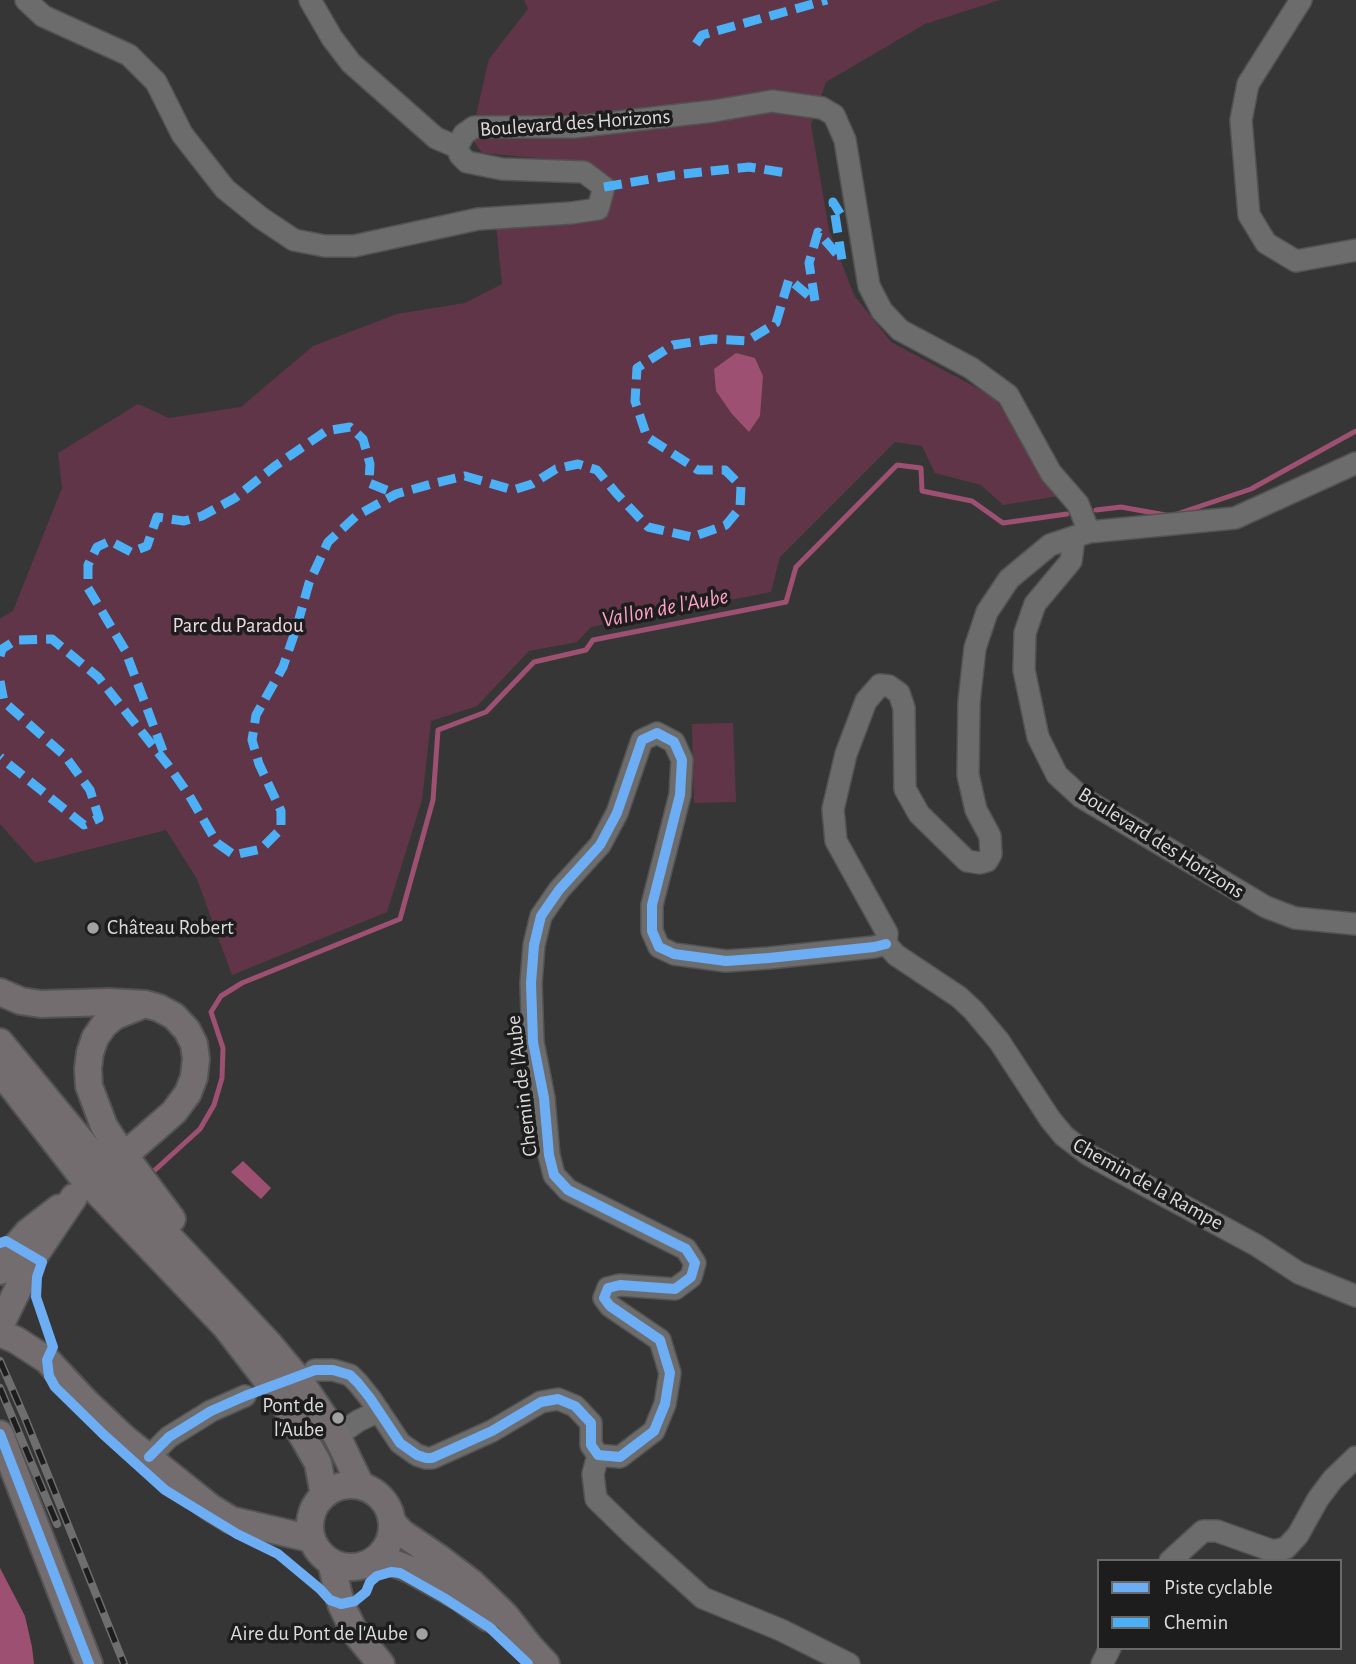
<!DOCTYPE html>
<html>
<head>
<meta charset="utf-8">
<style>
  body { margin:0 }
  #map { position:relative; width:1356px; height:1664px; overflow:hidden; background:#373636; font-family:"Alegreya Sans",sans-serif }
  canvas { display:block }
  .legend { position:absolute; left:1097px; top:1559px; width:245px; height:91px; box-sizing:border-box; background:#1e1d1e; border:2px solid #6a696a; margin:0; padding:9px 12px; list-style:none; font-size:21px; color:#dcdadb }
  .legend li { display:flex; align-items:center; gap:14px; height:35px }
  .legend b { width:35px; border:2px solid #6a696a }
</style>
</head>
<body>
<div id="map">
<canvas width="1356" height="1664"></canvas>
<ul class="legend">
<li><b style="height:9px;background:#6dadf4"></b>Piste cyclable</li>
<li><b style="height:9px;background:#4cb0f7"></b>Chemin</li>
</ul>
</div>
<script>
const context = document.querySelector('canvas').getContext('2d');
context.lineJoin = 'round';
function fillPath(path, color) { context.fillStyle = color; context.fill(path, 'evenodd'); }
const poly = rows => new Path2D(rows.map(r => 'M' + r).join(''));
function strokePath(path, color, width, dash) { context.strokeStyle = color; context.lineWidth = width; context.lineCap = dash ? 'butt' : 'round'; context.setLineDash(dash || []); context.stroke(path); }
function write(font, color, halo, rows, align = 'center') {
  context.font = font + ' "Alegreya Sans",sans-serif'; context.lineWidth = 7; context.setLineDash([]); context.textBaseline = 'middle'; context.strokeStyle = halo; context.fillStyle = color; for (const [text, x, y, turn = 0] of rows) {
    context.save(); context.translate(x, y); context.rotate((+turn || 0) * Math.PI / 180); context.textAlign = isNaN(turn) ? turn : align; if (halo) context.strokeText(text, 0, 0); context.fillText(text, 0, 0); context.restore();
  }
}
fillPath(poly([
  [524,0,1000,0,925,24,826,82,811,125,829,230,854,295,891,342,994,397,1059,496,1003,505,981,485,935,473,922,446,895,442,780,557,771,592,591,627,577,642,529,651,477,706,431,721,422,800,387,912,232,975,197,879,166,830,35,863,0,824,0,619,13,611,62,488,58,453,138,404,169,418,241,407,313,346,397,314,465,303,502,284,496,225,562,221,608,215,617,183,590,163,482,153,471,137,489,59,528,9],
  [733,723,736,802,694,803,692,724]
]), '#613548');
fillPath(poly([
  [736,353,755,358,763,376,760,416,749,432,732,414,716,391,714,369],
  [243,1161,271,1188,261,1199,231,1172],
  [0,1568,25,1616,32,1647,34,1664,0,1664]
]), '#9e5072');
strokePath(poly([
  [1096,510,1121,507,1171,516,1251,489,1356,431],
  [155,1170,200,1129,214,1105,222,1078,223,1048,211,1012,221,996,242,983,400,919,433,800,438,730,486,712,534,662,586,650,593,640,786,602,796,567,897,465,921,468,922,491,972,501,1003,523,1067,514]
]), '#9e5072', 5);
const minor = poly([
  [26,0,43,16,129,55,156,82,182,134,225,189,261,218,294,240,325,246,354,246,478,219,571,213,598,209,604,187,584,172,502,169,467,162,460,155,457,147,464,134,474,127,574,127,714,111,772,101,822,108,834,115,845,140,869,286,882,311,900,330,971,368,1008,395,1051,473,1078,504,1089,532],
  [310,0,332,38,351,63,436,138,457,147],
  [1301,0,1248,84,1241,120,1249,215,1266,243,1296,261,1356,250],
  [1074,538,1071,561,1035,604,1025,633,1024,670,1038,737,1057,775,1081,797,1266,907,1295,918,1356,924],
  [886,944,887,933,836,841,833,809,846,754,866,701,880,685,889,686,899,693,904,708,905,789,919,814,967,861,980,863,987,861,991,854,990,836,976,810,968,775,969,702,975,648,987,612,1009,579,1050,545,1089,532,1235,518,1356,463],
  [886,944,896,955,959,997,973,1010,999,1041,1050,1119,1064,1136,1089,1155,1256,1245,1299,1273,1356,1296],
  [315,1370,333,1370,350,1375,358,1383,370,1398,400,1443,417,1455,426,1458,432,1458,492,1431,541,1402,558,1399,575,1406,591,1423,591,1445,598,1455,620,1457,654,1431,665,1404,670,1373,660,1340,610,1306,604,1298,608,1288,620,1285,675,1289,691,1277,695,1263,686,1249,568,1190,554,1175,549,1155,544,1098,533,1042,531,983,534,945,541,916,559,890,600,845,617,813,642,740,657,733,674,742,682,760,680,795,652,905,652,931,659,947,674,954,726,961,769,958,874,947,886,944],
  [337,1436,358,1421,379,1411],
  [598,1455,593,1474,596,1499,632,1534,703,1598,781,1630,849,1664],
  [149,1457,169,1437,211,1411,245,1396],
  [1170,1561,1203,1531,1217,1531,1273,1551,1286,1548,1298,1535,1318,1499,1333,1479,1356,1457],
  [1102,1664,1110,1648]
]);
const major = poly([
  [0,992,21,1001,41,1004,109,1002,145,1004,159,1008,174,1016,187,1030,194,1044,196,1059,194,1077,188,1093,174,1112,134,1147],
  [145,1004,115,1016,104,1025,95,1038,90,1053,88,1069,89,1086,104,1126,113,1140,172,1219],
  [0,1042,97,1160,270,1345,300,1381,337,1436,361,1486],
  [0,1071,81,1175,226,1327,260,1371,283,1402,318,1463,324,1495],
  [0,1271,16,1246,28,1232,59,1208],
  [0,1326,33,1258,74,1197],
  [0,1333,16,1340,47,1360,87,1403,124,1438,210,1507,231,1520,312,1539],
  [0,1434,89,1664],
  '310 1526a41 41 0 1 1 82 0a41 41 0 1 1-82 0Z',
  [392,1522,402,1533,439,1558,472,1583,505,1615,530,1647,546,1664],
  [378,1557,409,1569,461,1598,488,1618],
  [331,1562,341,1604,354,1631,381,1664]
]);
strokePath(minor, '#545354', 24);
strokePath(major, '#545354', 30);
strokePath(minor, '#6d6c6c', 21);
strokePath(major, '#736d70', 26);
const rail = poly([
  [0,1361,25,1418,124,1664],
  [0,1388,57,1524]
]);
strokePath(rail, '#6e6e6e', 8);
strokePath(rail, '#1e1d1e', 5, [16]);
strokePath(poly([
  [696,44,702,35,827,0],
  [604,187,674,175,749,167,787,173],
  [0,656,2,649,16,640,52,639,98,677,168,765,189,795,217,843,234,855,261,849,281,829,281,811,259,764,252,740,256,715,283,667,297,626,309,583,328,542,356,516,396,494,435,483,465,476,513,490,532,484,556,469,578,464,597,470,616,493,648,527,692,537,726,525,740,508,741,486,725,470,698,470,647,437,635,401,637,368,673,345,713,339,747,341,776,323,789,279,815,301,809,263,818,232,842,260,833,202,844,220],
  [0,681,4,702,65,756,90,790,99,818,84,825,0,757],
  [163,751,125,650,88,588,88,565,97,547,110,541,131,552,147,546,157,517,184,521,202,516,235,498,275,466,326,431,350,427,363,439,370,464,369,483,396,494]
]), '#4cb0f7', 9, [18, 9]);
strokePath(poly([
  [0,1243,6,1241,42,1262,37,1277,36,1297,53,1347,47,1360,49,1376,55,1387,104,1435,165,1490,237,1534,278,1554,320,1589,330,1600,341,1604,355,1601,366,1592,370,1582,377,1576,391,1572,400,1573,444,1598,489,1627,528,1664],
  [0,1434,89,1664],
  [149,1457,169,1437,211,1411,245,1396,315,1370,333,1370,350,1375,358,1383,370,1398,400,1443,417,1455,426,1458,432,1458,492,1431,541,1402,558,1399,575,1406,591,1423,591,1445,598,1455,620,1457,654,1431,665,1404,670,1373,660,1340,610,1306,604,1298,608,1288,620,1285,675,1289,691,1277,695,1263,686,1249,568,1190,554,1175,549,1155,544,1098,533,1042,531,983,534,945,541,916,559,890,600,845,617,813,642,740,657,733,674,742,682,760,680,795,652,905,652,931,659,947,674,954,726,961,769,958,874,947,886,944]
]), '#6dadf4', 10);
for (const [x, y, r, color] of [
  [93,928,7,"#a2a1a1"],
  [338,1418,7,"#a2a1a1"],
  [422,1634,7,"#a2a1a1"]
]) { const dot = new Path2D(); dot.arc(x, y, r, 0, 2 * Math.PI); context.fillStyle = color; context.fill(dot); strokePath(dot, '#1e1d1e', 2.5); }
write('21px', '#dcdadb', '#1e1d1e', [
  ["Boulevard des Horizons",575,123,-4],
  ["Boulevard des Horizons",1161,843,32],
  ["Chemin de l'Aube",522,1086,-97],
  ["Chemin de la Rampe",1148,1184,29]
]);
write('21px', '#f0d7e0', '#1e1d1e', [
  ["Parc du Paradou",238,626]
]);
write('21px', '#dcdadb', '#1e1d1e', [
  ["Château Robert",107,928,"left"],
  ["Pont de",324,1406],
  ["l'Aube",324,1430],
  ["Aire du Pont de l'Aube",408,1634]
], 'right');
write('italic 23px', '#fea1c6', '#1e1d1e', [
  ["Vallon de l'Aube",665,608,-11]
]);
</script>
</body>
</html>
